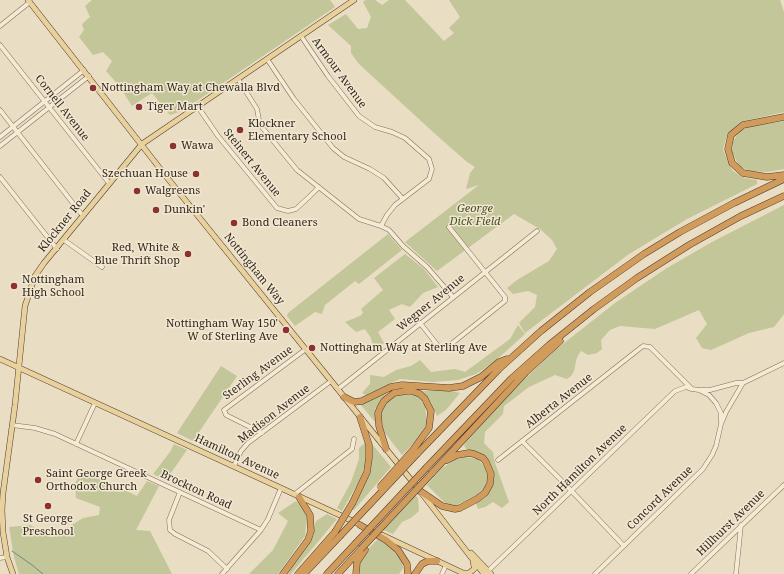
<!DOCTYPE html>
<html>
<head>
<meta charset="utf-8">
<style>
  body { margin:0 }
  canvas { display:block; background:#e9ddc3 }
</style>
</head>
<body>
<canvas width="784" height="574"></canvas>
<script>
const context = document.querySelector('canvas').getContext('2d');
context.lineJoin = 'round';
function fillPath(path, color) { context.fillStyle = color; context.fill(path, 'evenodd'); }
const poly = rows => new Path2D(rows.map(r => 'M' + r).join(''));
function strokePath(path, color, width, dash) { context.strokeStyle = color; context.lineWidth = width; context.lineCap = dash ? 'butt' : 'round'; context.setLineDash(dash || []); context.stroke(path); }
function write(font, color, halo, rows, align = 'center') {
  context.font = font + ' "Noto Serif",serif'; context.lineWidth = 3; context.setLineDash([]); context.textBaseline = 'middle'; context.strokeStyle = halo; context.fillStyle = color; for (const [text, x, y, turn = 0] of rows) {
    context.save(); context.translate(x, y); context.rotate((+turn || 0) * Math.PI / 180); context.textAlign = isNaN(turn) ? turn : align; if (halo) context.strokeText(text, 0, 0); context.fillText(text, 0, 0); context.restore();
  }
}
fillPath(poly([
  [92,0,330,0,335,7,182,111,170,115,152,93,132,106,120,87,106,71,112,61,103,52,93,55,79,37,84,30,82,24,90,17,85,6],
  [366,0,375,0,382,5,389,0,405,0,444,41,454,33,449,28,460,17,449,0,780,0,784,12,784,112,740,122,727,135,723,149,728,162,733,171,745,178,757,180,757,184,687,219,629,254,525,333,519,323,535,307,537,295,528,291,513,294,507,288,517,280,549,261,557,249,552,240,540,229,514,214,437,271,405,242,479,185,466,189,470,173,475,167,467,162,433,132,359,64,351,53,351,46,328,25,346,14,358,29,367,28,371,17,363,2],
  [784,121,784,169,767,172,750,171,739,166,732,152,733,141,740,131,748,127],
  [784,205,784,314,774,327,749,333,711,350,702,348,696,338,707,324,699,310,655,329,620,326,610,330,601,340,602,349,597,353,588,355,581,351,577,357,574,371,571,376,567,379,555,375,529,387,504,406,503,414,485,432,484,443,493,452,494,460,509,502,502,508,493,502,485,507,478,509,476,503,485,498,491,489,493,481,488,460,481,454,466,449,464,445,501,402,554,351,615,303,667,268,712,242],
  [388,234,402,250,359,284,355,281,325,305,322,314,315,312,295,326,287,316,288,313],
  [405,254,424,269,438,287,423,293,410,307,402,304,389,310,395,319,378,332,384,343,374,351,371,338,365,329,356,332,345,322,360,316,363,313,361,309,383,290,374,278],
  [518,325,525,334,493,363,476,374,458,380,433,382,400,379,366,395,362,393,370,384,370,375,384,377,396,370,411,366,420,360,431,372,455,369,465,372,510,339],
  [221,366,237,376,193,441,177,433],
  [447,390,460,393,446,410,437,416,431,402,423,391],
  [388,391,375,409,375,422,360,404],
  [400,394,416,395,425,406,427,423,421,436,402,455,385,433,382,424,380,411,389,400],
  [366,442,367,460,359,481,342,511,337,508,351,482,359,459,359,448],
  [371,443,391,467,354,510,350,510,364,484,372,461],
  [174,444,187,450,166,480,153,474,170,452],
  [465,457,478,459,487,470,489,481,479,494,466,501,453,506,444,502,427,485,442,468,457,459],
  [83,470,137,496,147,481,159,486,136,530,150,531,172,574,19,574,14,557,9,527,30,525,48,536,53,537,83,518,99,515,100,507,76,498,75,483],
  [415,495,418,498,419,511,411,518,402,522,393,534,383,530],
  [296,501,305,509,307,517,305,536,278,574,249,574,273,550,288,521,278,513],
  [327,514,337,519,291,574,288,574,311,537,316,521],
  [379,538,393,550,402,561,403,568,399,574,360,574,358,566,367,550]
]), '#c2c698');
strokePath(poly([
  [12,551,32,565,43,574]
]), '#6d8a82', 1);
const minor = poly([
  [0,26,30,2],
  [301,36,328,76,359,116,375,127,392,132,405,138,429,159,432,169,429,179,395,205,387,215,381,226],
  [0,45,109,183],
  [267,59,294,99,333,148,344,157,370,169,384,178,403,199],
  [238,79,257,109,259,120,261,126,297,170,359,219,381,226,389,230,403,246,427,267,453,297],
  [198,107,218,136,277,208,288,211,296,209,310,196,319,187],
  [0,110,83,216],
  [0,137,84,70],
  [0,146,89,76],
  [0,177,57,249],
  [64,240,102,267],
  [420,323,439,347,445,349,505,301,505,297,449,227],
  [338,389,537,231],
  [701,391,709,395,716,403,721,413,721,422],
  [12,425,35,428,55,434,261,530],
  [262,433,226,415,224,410,306,349],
  [522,441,562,481,624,546],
  [76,444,95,403],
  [498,460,643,346,650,347,692,389,699,390,710,390,736,383,743,383,784,363],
  [234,466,241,451,248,443,331,381],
  [180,492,169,520,170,530,175,534,208,551,227,569],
  [295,494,352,449,354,439],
  [0,558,7,557],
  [486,573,675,391,686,387,691,389],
  [222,574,261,530,268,519,281,488],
  [442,574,446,565],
  [595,574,703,469,712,455,716,446,721,424,726,412,743,383],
  [691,574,784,485],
  [736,574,741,525]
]);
const major = poly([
  [28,0,169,180,420,491,484,574],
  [0,359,357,523],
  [382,535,465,574],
  [471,553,491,574],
  [463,573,469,573,473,570,475,568,473,563],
  [13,574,7,557,3,532,2,510,3,493,15,405,25,306,35,276,44,263,142,144,354,0]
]);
const highway = poly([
  [784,117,743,125,731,135,728,149,732,163,743,173,767,177,784,175],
  [344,397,354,402,362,401,391,387,402,385,449,388,463,386,481,377,499,362,507,359],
  [386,449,379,426,378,413,380,408,384,401,394,393,406,391,412,391,420,394,425,399,431,411,429,428,413,450],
  [417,454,499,369,541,331,590,292,644,254,680,232,734,203,784,179],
  [426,468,512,378,549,345,594,309,637,278,689,245,741,216,784,196],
  [432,473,526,372,560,341],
  [420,491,442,506,455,509,460,508,477,499,485,493,490,484,491,474,486,462,483,458,474,454,469,453,457,455,447,460],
  [353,502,367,472,369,458,369,445,360,417],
  [360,525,386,540,398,550,407,564,408,574],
  [283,574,308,540,311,531,310,515,299,497],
  [298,574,335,532],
  [304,574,340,536],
  [327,574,355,544],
  [338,574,361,549],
  [356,574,357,562,365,550],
  [415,574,422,564,428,561,437,561]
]);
strokePath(minor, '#826f5c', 5);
strokePath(major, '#503e30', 6);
strokePath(highway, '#503e30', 7);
strokePath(minor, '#f5ebd5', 4);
strokePath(major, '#e9d19e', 5);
strokePath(highway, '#d19b5b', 6);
const highwayBridge = poly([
  [380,487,413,450],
  [335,532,353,502],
  [340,536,417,454],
  [355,544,426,468],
  [361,549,432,473]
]);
strokePath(highwayBridge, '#503e30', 7, []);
strokePath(highwayBridge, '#d19b5b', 6);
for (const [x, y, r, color] of [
  [93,88,4,"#8b3134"],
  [139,107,4,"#8b3134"],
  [240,130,4,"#8b3134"],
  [173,146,4,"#8b3134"],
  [196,174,4,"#8b3134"],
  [137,191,4,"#8b3134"],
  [156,210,4,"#8b3134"],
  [234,223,4,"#8b3134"],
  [188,254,4,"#8b3134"],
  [14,286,4,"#8b3134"],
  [286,330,4,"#8b3134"],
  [312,348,4,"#8b3134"],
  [38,480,4,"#8b3134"],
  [48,506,4,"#8b3134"]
]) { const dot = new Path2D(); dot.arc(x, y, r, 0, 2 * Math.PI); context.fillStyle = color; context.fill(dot); strokePath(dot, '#f2e8d2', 1.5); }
write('11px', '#33281e', '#f2e8d2', [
  ["Armour Avenue",339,73,54],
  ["Cornell Avenue",62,108,52],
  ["Steinert Avenue",252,163,51],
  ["Klockner Road",65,221,-51],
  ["Nottingham Way",254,269,51],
  ["Wegner Avenue",431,303,-39],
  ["Sterling Avenue",258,373,-36],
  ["Alberta Avenue",559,401,-38],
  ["Madison Avenue",274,414,-38],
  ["Hamilton Avenue",237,457,25],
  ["North Hamilton Avenue",580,470,-44],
  ["Brockton Road",196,490,25],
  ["Concord Avenue",660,498,-44],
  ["Hillhurst Avenue",731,523,-44]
]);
write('11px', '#33281e', '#f2e8d2', [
  ["Nottingham Way at Chewalla Blvd",101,88],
  ["Tiger Mart",147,107],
  ["Klockner",248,124],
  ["Elementary School",248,137],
  ["Wawa",181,146],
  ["Szechuan House",188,174,"right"],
  ["Walgreens",145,191],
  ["Dunkin'",164,210],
  ["Bond Cleaners",242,223],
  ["Red, White &",180,248,"right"],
  ["Blue Thrift Shop",180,261,"right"],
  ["Nottingham",22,280],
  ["High School",22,293],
  ["Nottingham Way 150'",278,324,"right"],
  ["W of Sterling Ave",278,337,"right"],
  ["Nottingham Way at Sterling Ave",320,348],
  ["Saint George Greek",46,474],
  ["Orthodox Church",46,487],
  ["St George",48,519,"center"],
  ["Preschool",48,532,"center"]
], 'left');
write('italic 11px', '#454e27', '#f2e8d2', [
  ["George",475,209],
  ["Dick Field",475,222]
]);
</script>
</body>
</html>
